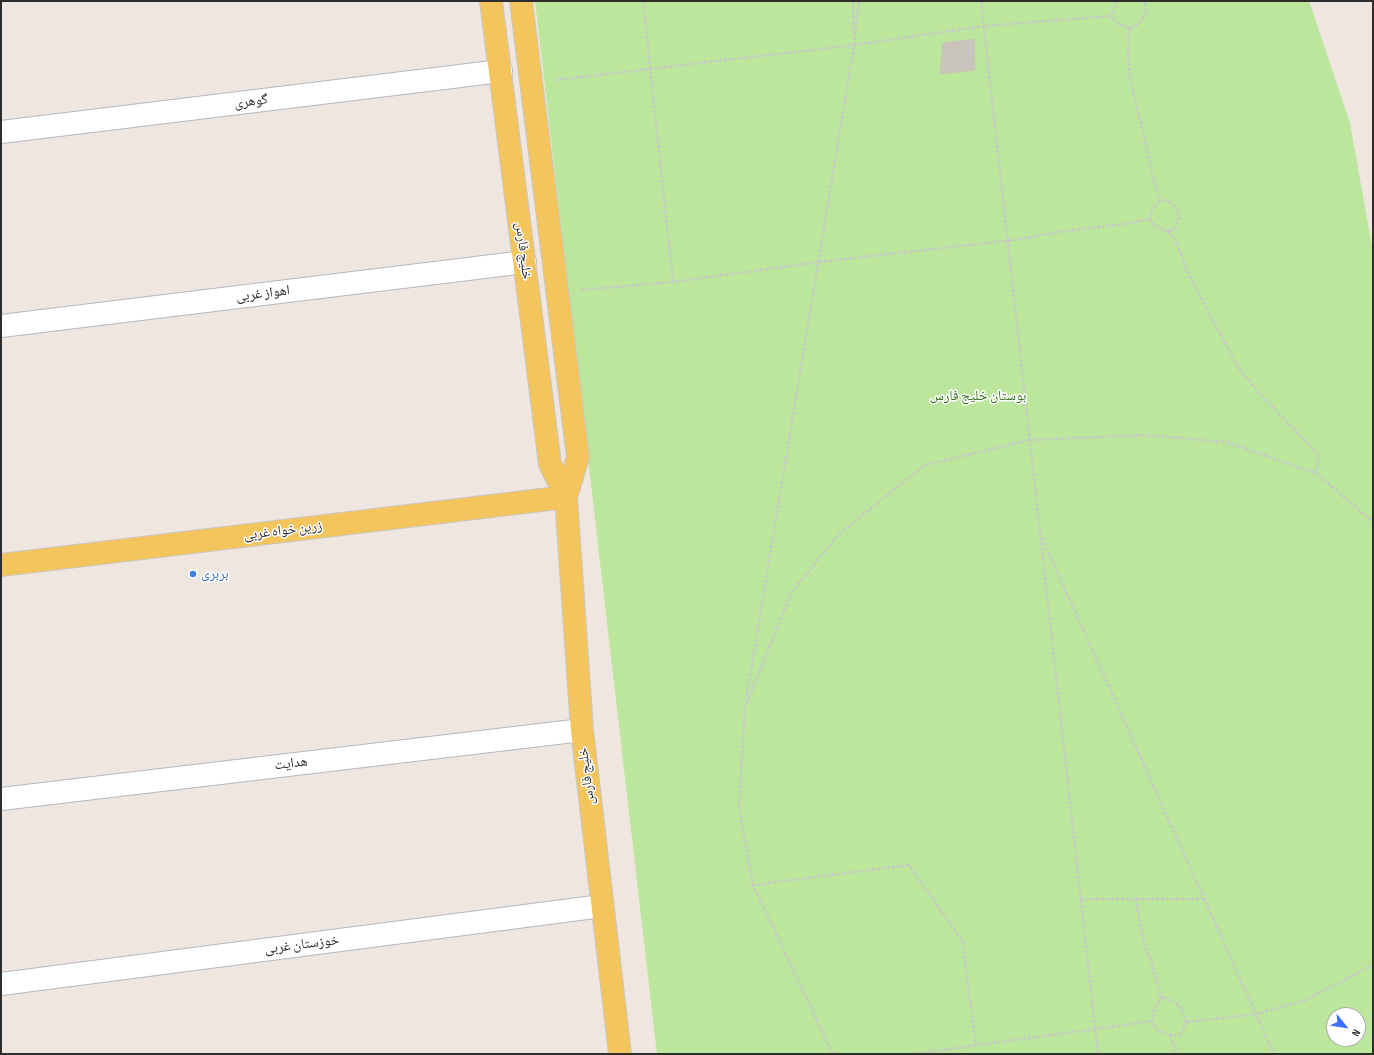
<!DOCTYPE html>
<html>
<head>
<meta charset="utf-8">
<style>
  body { margin:0 }
  #map { position:relative; width:1374px; height:1055px; overflow:hidden; background:#efe7df; font-family:"Sofia Sans Condensed",sans-serif }
  canvas { display:block }
  .frame { position:absolute; inset:0; border:2px solid #2d2d2d; pointer-events:none }
  .north { position:absolute; left:1326px; top:1007px; width:40px; height:40px; box-sizing:border-box; background:#fff; border:1px solid #ababab; border-radius:50%; rotate:120deg; font-size:11px; font-weight:700; line-height:16px; text-align:center; color:#2d2d2d }
  .north::after { content:''; display:block; margin:auto; width:14px; height:18px; background:#3c71ff; clip-path:polygon(50% 0,100% 100%,50% 72%,0 100%) }
</style>
</head>
<body>
<div id="map">
<canvas width="1374" height="1055"></canvas>
<div class="frame"></div>
<div class="north">N</div>
</div>
<script>
const context = document.querySelector('canvas').getContext('2d');
context.lineJoin = 'round';
function fillPath(path, color) { context.fillStyle = color; context.fill(path, 'evenodd'); }
const poly = rows => new Path2D(rows.map(r => 'M' + r).join(''));
function strokePath(path, color, width, dash) { context.strokeStyle = color; context.lineWidth = width; context.lineCap = dash ? 'butt' : 'round'; context.setLineDash(dash || []); context.stroke(path); }
function write(font, color, halo, rows, align = 'center') {
  context.font = font + ' "Sofia Sans Condensed","Noto Naskh Arabic",sans-serif'; context.lineWidth = 3; context.setLineDash([]); context.textBaseline = 'middle'; context.strokeStyle = halo; context.fillStyle = color; for (const [text, x, y, turn = 0] of rows) {
    context.save(); context.translate(x, y); context.rotate((+turn || 0) * Math.PI / 180); context.textAlign = isNaN(turn) ? turn : align; if (halo) context.strokeText(text, 0, 0); context.fillText(text, 0, 0); context.restore();
  }
}
fillPath(poly([
  [535,1,1309,1,1350,123,1373,252,1373,1054,657,1054],
  [1334,1015,1358,1015,1358,1039,1334,1039]
]), '#bbe69b');
const building = poly([
  [974,39,975,70,940,74,943,43,974,39]
]);
fillPath(building, '#cac4be');
strokePath(building, '#cac2b8', 1);
const minor = poly([
  [1,132,501,71],
  [1,326,525,262],
  [1,799,582,730],
  [1,984,602,906]
]);
const major = poly([
  [491,1,550,464,566,497,582,730,620,1054],
  [521,1,578,457,566,497],
  [1,565,566,497]
]);
strokePath(minor, '#b3b7c1', 24);
strokePath(major, '#c8c8c8', 24);
strokePath(poly([
  [643,1,673,282],
  [853,1,854,36],
  [981,1,1098,1054],
  [1117,1,1111,16,1118,24,1129,28,1139,24,1146,14,1145,3,1143,1],
  [1129,28,1128,55,1130,78,1149,157,1152,175,1160,200,1169,201,1177,208,1179,218,1175,228,1168,231,1160,229,1154,225,1149,219,1152,210,1160,200],
  [555,80,854,45,984,26,1111,16],
  [1168,231,1176,241,1188,273,1237,366,1261,395,1319,455,1316,473],
  [581,290,673,282,819,262,1021,239,1058,232,1125,224,1149,219],
  [1042,538,1274,1054],
  [746,701,854,45,859,1],
  [753,885,909,865,962,940,976,1045],
  [1081,899,1204,899],
  [1136,899,1140,924,1145,946,1152,964,1161,997,1154,1011,1152,1021,1157,1030,1170,1035,1181,1035,1186,1022,1182,1009,1174,1002,1161,997],
  [1186,1022,1256,1014,1304,1001,1373,965],
  [1170,1035,1177,1054],
  [833,1054,753,885,739,806,745,708,791,593,839,534,925,465,1030,440,1146,435,1226,442,1316,473,1373,522],
  [914,1054,1152,1021]
]), '#c8c8c8', 2.5, [3, 2]);
strokePath(minor, '#fff', 22);
strokePath(major, '#f5c55d', 22);
for (const [x, y, r, color] of [
  [193,574,4,"#3f7fe0"]
]) { const dot = new Path2D(); dot.arc(x, y, r, 0, 2 * Math.PI); context.fillStyle = color; context.fill(dot); strokePath(dot, '#fff', 1.5); }
write('14px', '#2d2d2d', '#fff', [
  ["گوهری",251,102,-7],
  ["خلیج فارس",523,251,83],
  ["اهواز غربی",263,294,-7],
  ["زرین خواه غربی",283,531,-7],
  ["هدایت",291,764,-7],
  ["خلیج فارس",587,776,-97],
  ["خوزستان غربی",302,945,-7]
]);
write('14px', '#326e19', '#fff', [
  ["بوستان خلیج فارس",978,396]
]);
write('14px', '#366cbe', '#fff', [
  ["بربری",201,574]
], 'left');
</script>
</body>
</html>
